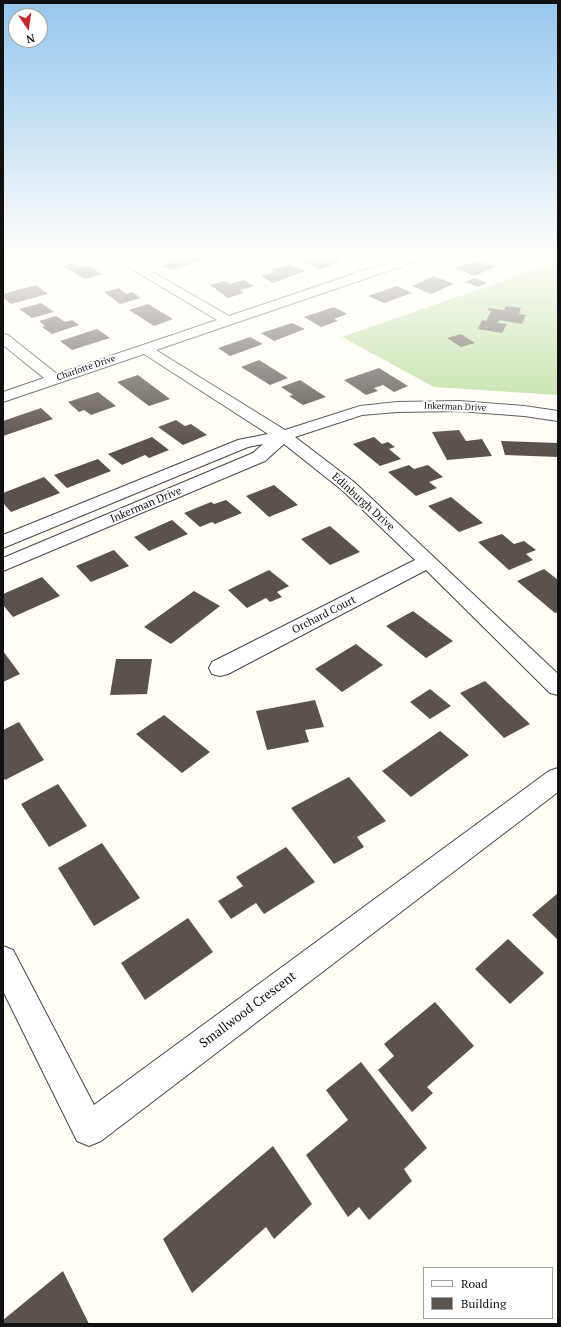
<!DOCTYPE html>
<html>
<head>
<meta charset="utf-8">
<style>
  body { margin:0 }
  #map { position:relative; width:561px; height:1327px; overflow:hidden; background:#fffdf5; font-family:"PT Serif",serif }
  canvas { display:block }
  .frame { position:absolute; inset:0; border:4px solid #111; pointer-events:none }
  .legend { position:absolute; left:423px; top:1267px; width:130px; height:52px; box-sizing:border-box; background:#fff; border:1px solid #a0a0a0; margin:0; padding:5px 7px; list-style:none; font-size:12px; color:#111 }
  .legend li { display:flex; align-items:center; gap:8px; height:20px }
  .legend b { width:20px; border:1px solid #a0a0a0 }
  .north { position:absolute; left:8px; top:8px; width:40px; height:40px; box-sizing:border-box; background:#fff; border:1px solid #a0a0a0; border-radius:50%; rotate:167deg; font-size:11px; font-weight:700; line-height:16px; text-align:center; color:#111 }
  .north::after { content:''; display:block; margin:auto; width:14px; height:18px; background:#c4262e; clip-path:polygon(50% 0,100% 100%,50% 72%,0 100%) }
</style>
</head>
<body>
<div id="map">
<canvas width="561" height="1327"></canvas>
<div class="frame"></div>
<ul class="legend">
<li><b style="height:5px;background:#fff"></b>Road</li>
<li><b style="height:11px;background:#5a524d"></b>Building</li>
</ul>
<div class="north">N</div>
</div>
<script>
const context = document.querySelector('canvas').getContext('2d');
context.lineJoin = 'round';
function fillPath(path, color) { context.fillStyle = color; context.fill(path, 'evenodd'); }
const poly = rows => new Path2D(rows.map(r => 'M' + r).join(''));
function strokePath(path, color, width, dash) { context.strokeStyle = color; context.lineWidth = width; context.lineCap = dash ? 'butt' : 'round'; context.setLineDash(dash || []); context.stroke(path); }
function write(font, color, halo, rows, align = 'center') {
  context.font = font + ' "PT Serif",serif'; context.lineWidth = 4; context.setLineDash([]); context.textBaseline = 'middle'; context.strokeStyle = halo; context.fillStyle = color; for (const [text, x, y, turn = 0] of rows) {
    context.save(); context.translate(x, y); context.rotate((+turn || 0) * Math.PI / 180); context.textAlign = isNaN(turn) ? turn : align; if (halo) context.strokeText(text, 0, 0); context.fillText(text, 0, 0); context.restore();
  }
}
fillPath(poly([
  [558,262,558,395,434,387,342,337]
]), '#b9dc9c');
fillPath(poly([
  [184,256,204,256,209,259,170,270,161,266,170,263,167,261],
  [319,256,332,256,343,261,320,269,303,262],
  [478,260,496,267,474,276,456,268],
  [74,263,81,267,88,265,102,274,85,279,63,266],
  [290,264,305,271,273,283,261,276,275,272,271,270],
  [434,276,454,284,431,294,412,286],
  [474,278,487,283,478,287,465,282],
  [244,280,254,286,240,290,244,293,228,298,210,285,225,281,230,284],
  [36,285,48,294,11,304,3,298,3,294],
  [397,286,412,293,384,303,368,296],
  [119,288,126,294,132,292,141,298,120,304,104,292],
  [41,303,54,312,32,318,19,309],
  [148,304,173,319,154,326,129,310],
  [506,306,521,308,519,314,526,315,522,324,499,320,498,323,507,324,502,333,478,329,482,320,486,321,491,311,488,311,489,308,504,310],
  [334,307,347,314,334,319,338,321,321,327,304,317],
  [56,316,65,322,72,320,79,325,52,334,42,327,45,326,39,321],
  [292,323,305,329,274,341,261,333],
  [97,329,110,338,72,350,60,341],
  [461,334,475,343,461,347,447,338],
  [250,337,263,344,230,356,218,348],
  [259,360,288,378,270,385,241,367],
  [379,368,408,386,394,392,383,385,374,388,378,391,366,395,344,380],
  [138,375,170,399,149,406,117,382],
  [300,380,326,397,303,405,289,396,293,395,281,387],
  [98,392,116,406,91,415,84,410,79,412,68,402],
  [41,408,53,419,3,436,3,421],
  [176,420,185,426,191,424,207,435,183,445,158,427],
  [459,430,466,441,482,439,492,456,447,460,432,432],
  [152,437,169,450,149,458,145,455,122,465,108,454],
  [374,437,382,444,388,442,395,447,389,449,401,459,380,466,353,444],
  [501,441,558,443,558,457,505,455],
  [98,459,111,471,67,488,54,475],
  [409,465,414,469,428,465,443,477,429,482,437,488,416,496,388,472],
  [44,477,60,493,11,512,3,503,3,493],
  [274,485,298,505,269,517,246,496],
  [451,497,483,523,459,532,428,506],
  [226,500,242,513,215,524,212,522,200,527,184,513,211,502,214,504],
  [172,520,188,534,149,551,134,537],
  [330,526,360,552,330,565,301,539],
  [502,534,514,544,524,541,536,550,526,554,533,560,509,570,478,542],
  [114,550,129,566,91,582,76,566],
  [544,569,558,580,558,612,555,613,517,581],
  [269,570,289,586,277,592,282,597,270,602,266,598,247,608,228,590],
  [42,577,60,596,13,617,3,605,3,594],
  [194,591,220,606,171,644,144,627],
  [413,611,453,641,426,658,386,626],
  [356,644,383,665,342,692,315,669],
  [3,651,20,674,3,682],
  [116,659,152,659,147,694,110,695],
  [485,681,530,724,504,738,460,693],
  [430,689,451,706,430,719,410,702],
  [315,700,324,727,305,730,309,742,267,750,256,711],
  [164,715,210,752,182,773,136,734],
  [19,722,44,760,5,780,3,777,3,730],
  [440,731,469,755,411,797,382,771],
  [349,777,386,821,357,837,364,847,334,864,291,808],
  [58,784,87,826,49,847,21,804],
  [102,843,140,898,94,926,58,868],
  [286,847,315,882,264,914,256,903,231,919,218,901,243,886,236,877],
  [558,893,558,940,532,915],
  [188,918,213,952,145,1000,121,963],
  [508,939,544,973,510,1004,475,969],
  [435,1002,474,1046,427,1087,433,1093,412,1112,378,1070,394,1056,384,1044],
  [361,1062,427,1148,404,1169,412,1181,369,1220,359,1207,348,1217,306,1155,348,1120,326,1090],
  [273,1146,312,1204,274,1239,266,1227,192,1293,163,1239],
  [63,1271,89,1324,3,1324,3,1320]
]), '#5a524d');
const minor = poly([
  [110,256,125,256,229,316,407,256,425,256,423,259,156,350,285,430,360,406,397,402,459,401,524,406,558,411,558,421,524,416,459,411,397,412,362,415,295,437,354,482,558,674,558,695,550,693,426,570,228,674,220,676,212,674,209,668,212,662,415,560,342,490,284,444,265,461,3,571,3,558,253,453,263,444,248,447,3,548,3,535,238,440,268,434,144,354,3,402,3,392,44,378,3,345,3,334,8,335,57,374,217,320,110,256],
  [558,768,558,792,101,1141,89,1146,77,1141,3,991,3,946,13,950,94,1105,549,771,558,768]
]);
strokePath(minor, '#444', 2);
fillPath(minor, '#fff');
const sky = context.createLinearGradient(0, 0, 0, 442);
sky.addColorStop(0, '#95c6ee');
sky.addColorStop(0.58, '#fffefa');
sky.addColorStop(1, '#fffefa00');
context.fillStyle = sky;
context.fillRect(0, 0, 561, 442);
write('9px', '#111', '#fff', [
  ["Charlotte Drive",86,368,-19],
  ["Inkerman Drive",455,407,2]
]);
write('11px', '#111', '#fff', [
  ["Edinburgh Drive",363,502,42],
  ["Inkerman Drive",146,505,-23],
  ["Orchard Court",324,615,-27]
]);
write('13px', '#111', '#fff', [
  ["Smallwood Crescent",248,1010,-37]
]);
</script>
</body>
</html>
